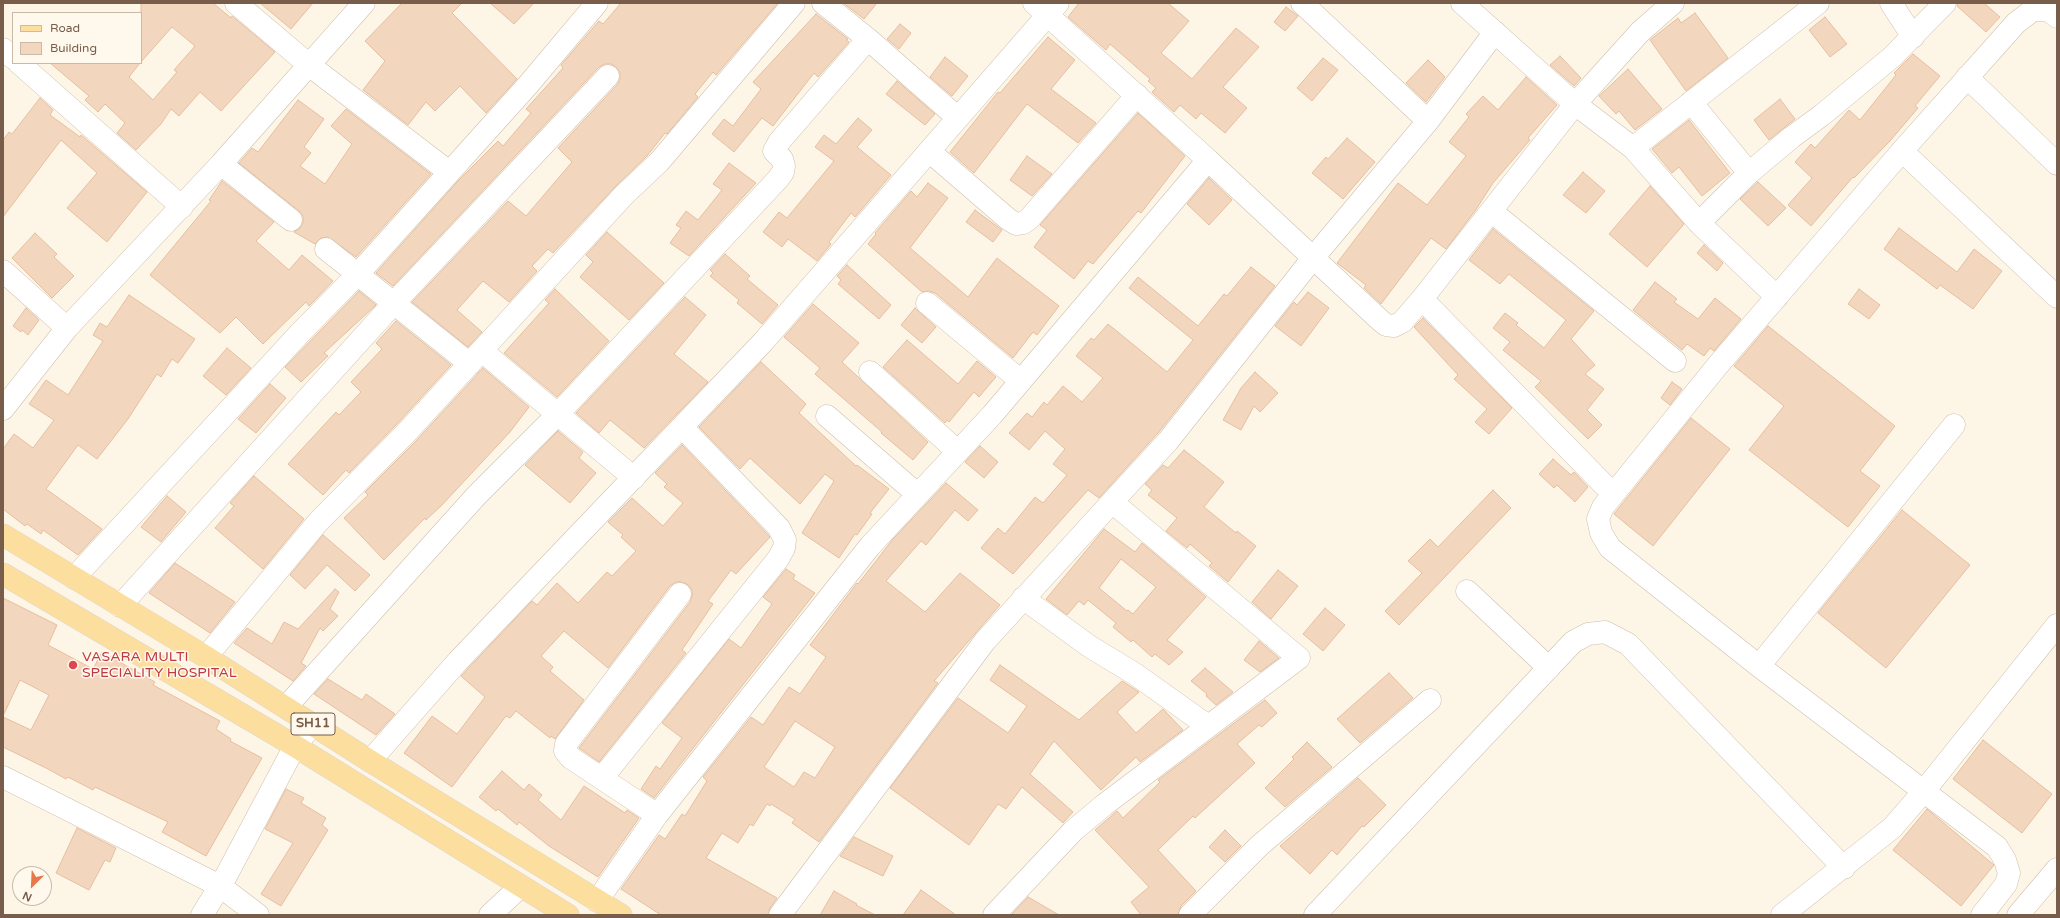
<!DOCTYPE html>
<html>
<head>
<meta charset="utf-8">
<style>
  body { margin:0 }
  #map { position:relative; width:2060px; height:918px; overflow:hidden; background:#fdf6e7; font-family:"Varela Round",sans-serif }
  canvas { display:block }
  .frame { position:absolute; inset:0; border:4px solid #775d4a; pointer-events:none }
  .legend { position:absolute; left:12px; top:12px; width:130px; height:52px; box-sizing:border-box; background:#fff9ed; border:1px solid #c9bbac; margin:0; padding:5px 7px; list-style:none; font-size:12px; color:#775d4a }
  .legend li { display:flex; align-items:center; gap:8px; height:20px }
  .legend b { width:20px; border:1px solid #c9bbac }
  .north { position:absolute; left:12px; top:866px; width:40px; height:40px; box-sizing:border-box; background:#fff9ed; border:1px solid #c9bbac; border-radius:50%; rotate:204deg; font-size:11px; font-weight:700; line-height:16px; text-align:center; color:#775d4a }
  .north::after { content:''; display:block; margin:auto; width:14px; height:18px; background:#e8784a; clip-path:polygon(50% 0,100% 100%,50% 72%,0 100%) }
</style>
</head>
<body>
<div id="map">
<canvas width="2060" height="918"></canvas>
<div class="frame"></div>
<ul class="legend">
<li><b style="height:5px;background:#fcdf9f"></b>Road</li>
<li><b style="height:11px;background:#f3d6be"></b>Building</li>
</ul>
<div class="north">N</div>
</div>
<script>
const context = document.querySelector('canvas').getContext('2d');
context.lineJoin = 'round';
function fillPath(path, color) { context.fillStyle = color; context.fill(path, 'evenodd'); }
const poly = rows => new Path2D(rows.map(r => 'M' + r).join(''));
function strokePath(path, color, width, dash) { context.strokeStyle = color; context.lineWidth = width; context.lineCap = dash ? 'butt' : 'round'; context.setLineDash(dash || []); context.stroke(path); }
function write(font, color, halo, rows, align = 'center') {
  context.font = font + ' "Varela Round",sans-serif'; context.lineWidth = 3; context.setLineDash([]); context.textBaseline = 'middle'; context.strokeStyle = halo; context.fillStyle = color; for (const [text, x, y, turn = 0] of rows) {
    context.save(); context.translate(x, y); context.rotate((+turn || 0) * Math.PI / 180); context.textAlign = isNaN(turn) ? turn : align; if (halo) context.strokeText(text, 0, 0); context.fillText(text, 0, 0); context.restore();
  }
}
const building = poly([
  [141,3,213,3,231,18,232,16,275,52,221,111,200,92,179,116,171,109,161,124,136,150,117,133,125,123,105,104,98,112,85,100,89,96,50,63,140,63,129,77,153,100,177,72,174,70,195,46,172,27,141,62,141,3],
  [260,3,313,3,291,29,260,3],
  [402,3,462,3,452,13,517,79,486,113,460,86,435,111,426,102,408,125,363,90,385,61,365,41,402,3],
  [490,3,534,3,514,24,490,3],
  [621,3,778,3,716,75,713,72,695,94,698,97,667,134,665,133,647,156,615,187,553,253,548,249,532,266,537,271,509,302,483,281,457,310,482,332,468,347,412,302,508,201,526,216,572,162,558,148,617,85,620,79,620,73,616,67,611,64,605,64,599,67,393,286,376,273,458,181,498,141,503,146,531,113,526,109,563,68,561,65,599,21,603,24,621,3],
  [843,3,877,3,864,19,843,3],
  [1079,3,1168,3,1189,21,1161,53,1192,79,1236,28,1259,47,1223,87,1247,108,1225,133,1201,113,1196,119,1180,105,1174,112,1152,92,1156,88,1148,81,1150,79,1110,44,1106,50,1099,44,1068,17,1079,3],
  [1957,3,1984,3,2000,17,1986,32,1957,6,1957,3],
  [1286,7,1298,16,1285,31,1274,22,1286,7],
  [1695,13,1728,58,1686,91,1650,40,1678,18,1681,23,1695,13],
  [816,14,848,39,846,40,849,42,818,77,814,73,773,126,762,118,734,152,712,134,724,119,733,126,761,89,753,82,816,14],
  [1825,17,1847,44,1830,57,1809,30,1825,17],
  [900,24,911,33,899,49,887,39,900,24],
  [1048,37,1075,60,1051,89,1096,123,1078,143,1027,104,974,173,950,152,998,92,1000,93,1048,37],
  [1913,54,1940,76,1915,106,1918,108,1890,141,1854,178,1853,177,1811,226,1788,205,1812,178,1795,162,1811,144,1815,148,1849,110,1860,120,1896,75,1894,73,1913,54],
  [1560,56,1581,78,1574,86,1550,65,1560,56],
  [945,57,968,76,952,96,930,77,945,57],
  [1323,58,1338,70,1312,101,1297,88,1323,58],
  [1428,60,1445,77,1426,102,1406,83,1428,60],
  [1628,69,1662,109,1635,130,1619,111,1616,114,1599,96,1628,69],
  [1526,77,1557,105,1528,138,1530,140,1493,183,1475,211,1446,249,1431,238,1381,304,1364,288,1366,285,1337,263,1398,183,1427,205,1466,156,1449,142,1469,117,1466,114,1483,96,1498,110,1526,77],
  [897,81,935,114,925,125,886,94,897,81],
  [40,98,53,110,50,115,80,137,81,135,147,192,107,242,67,208,97,173,61,140,3,217,3,140,9,132,12,134,40,98],
  [1780,99,1795,119,1769,140,1754,120,1780,99],
  [298,100,324,119,304,147,311,153,300,166,325,184,352,144,331,126,346,109,431,174,356,257,328,237,321,238,315,244,294,232,300,228,303,222,303,216,299,211,239,163,252,148,258,152,298,100],
  [1138,113,1185,156,1141,213,1138,211,1093,264,1088,261,1074,279,1034,247,1047,230,1040,225,1138,113],
  [858,118,872,130,857,147,891,175,855,217,851,213,829,242,831,244,817,261,788,239,782,247,763,232,779,212,787,218,834,161,815,147,824,135,836,144,858,118],
  [1689,120,1730,173,1702,196,1679,167,1672,173,1652,149,1689,120],
  [1347,138,1375,162,1343,199,1312,173,1326,157,1328,159,1347,138],
  [1027,156,1052,174,1032,196,1010,180,1027,156],
  [729,163,756,183,689,256,670,243,681,228,676,225,686,211,698,220,722,190,713,184,729,163],
  [1583,172,1605,191,1586,213,1563,195,1583,172],
  [1209,178,1232,200,1209,225,1187,204,1209,178],
  [222,181,274,222,256,241,289,270,302,255,333,281,309,306,306,302,263,344,236,317,220,333,150,275,211,201,209,200,222,181],
  [1758,182,1786,208,1768,226,1740,199,1758,182],
  [928,183,948,198,910,248,968,297,997,258,1059,306,1037,335,1033,332,1013,358,935,293,929,291,922,292,868,244,876,234,875,233,911,191,917,197,928,183],
  [1650,186,1684,224,1647,267,1609,234,1650,186],
  [975,210,1002,230,993,242,966,222,975,210],
  [1899,228,1957,272,1974,249,2002,271,1973,309,1940,285,1937,289,1884,249,1899,228],
  [1493,229,1594,311,1571,339,1595,365,1585,374,1604,389,1587,410,1602,425,1588,439,1535,387,1541,381,1503,350,1510,342,1493,328,1505,313,1518,323,1516,325,1544,348,1566,320,1509,274,1500,284,1469,260,1493,229],
  [607,232,664,283,629,320,580,277,593,262,586,255,607,232],
  [35,233,57,254,54,257,74,276,52,298,12,258,35,233],
  [1704,245,1723,263,1717,271,1697,253,1704,245],
  [725,254,750,276,747,279,778,305,762,324,737,303,739,300,710,276,713,273,710,270,725,254],
  [847,265,891,305,879,319,838,284,841,280,837,276,847,265],
  [1251,267,1275,286,1158,433,1099,498,1088,490,1013,574,981,548,998,528,1005,534,1035,497,1043,503,1067,475,1053,464,1065,449,1045,431,1029,450,1009,433,1027,413,1032,417,1044,402,1047,405,1063,386,1082,402,1103,378,1076,356,1091,338,1094,340,1108,324,1167,372,1193,340,1129,288,1138,277,1198,326,1224,294,1227,296,1251,267],
  [1655,282,1677,299,1674,302,1698,319,1715,298,1741,319,1714,351,1710,348,1704,356,1687,344,1682,350,1633,310,1655,282],
  [555,289,609,341,557,397,504,353,549,303,545,300,555,289],
  [1859,289,1880,305,1869,319,1848,304,1859,289],
  [359,291,376,305,324,353,328,356,301,382,285,367,359,291],
  [1308,292,1329,308,1301,346,1275,326,1294,302,1297,305,1308,292],
  [129,295,195,339,178,363,172,359,161,377,157,374,128,419,97,459,78,445,46,489,102,529,78,555,43,530,41,534,27,524,25,526,3,509,3,449,14,434,33,448,54,420,29,404,46,380,68,395,103,341,93,335,100,323,107,327,129,295],
  [685,297,706,315,674,354,708,382,644,448,610,420,599,433,576,413,685,297],
  [813,304,859,343,842,362,928,442,913,460,881,433,882,432,815,374,820,368,784,337,813,304],
  [26,308,39,320,28,335,22,330,21,332,13,326,26,308],
  [915,308,936,327,922,343,901,325,915,308],
  [1423,318,1512,408,1489,434,1475,422,1487,409,1454,379,1458,375,1414,327,1423,318],
  [396,321,451,365,397,424,349,473,346,470,323,495,288,464,336,412,339,415,361,392,351,382,382,349,376,343,396,321],
  [1768,326,1895,426,1860,471,1880,486,1848,527,1749,450,1784,406,1734,366,1768,326],
  [907,340,958,384,977,361,996,377,979,397,974,392,949,422,947,420,945,423,883,367,907,340],
  [227,348,251,368,226,395,203,376,227,348],
  [761,362,806,404,799,413,856,466,857,465,889,489,870,513,872,514,857,535,855,534,839,558,802,533,834,481,825,474,800,504,750,458,740,469,699,427,761,362],
  [483,368,529,407,510,432,442,505,426,520,425,518,384,560,344,518,368,495,365,492,415,442,483,368],
  [1255,372,1278,393,1260,412,1254,406,1241,430,1223,420,1241,388,1255,372],
  [1672,382,1682,389,1670,405,1661,398,1672,382],
  [270,384,286,398,256,433,238,419,270,384],
  [1691,418,1730,449,1653,546,1614,514,1691,418],
  [558,431,583,452,579,458,596,473,570,503,525,465,558,431],
  [682,445,770,537,736,574,731,570,708,601,713,604,682,650,686,653,599,762,579,748,690,602,692,596,692,590,687,584,681,582,676,582,670,586,608,668,564,631,541,656,553,667,550,671,584,700,555,739,551,736,550,738,516,711,510,718,506,716,452,787,404,753,432,716,457,734,485,697,461,676,532,601,537,605,557,583,578,603,607,572,612,576,636,551,621,537,623,535,608,522,632,498,663,526,683,503,664,487,667,484,655,473,682,445],
  [980,446,998,462,984,478,965,462,980,446],
  [1184,450,1224,482,1204,507,1236,533,1237,531,1256,546,1228,582,1209,566,1212,563,1190,544,1187,548,1166,531,1177,518,1148,495,1152,490,1145,484,1163,465,1168,468,1184,450],
  [1553,459,1571,475,1574,472,1588,487,1575,502,1557,485,1554,488,1539,474,1553,459],
  [254,476,304,519,263,569,215,528,234,506,230,503,254,476],
  [946,483,978,510,968,521,955,510,926,545,921,541,886,581,925,612,960,573,1000,605,934,681,938,683,819,842,792,823,795,819,771,804,770,806,767,804,753,826,750,824,738,843,722,833,706,858,777,898,770,908,768,915,661,915,621,889,659,835,665,839,682,814,685,816,707,781,703,777,751,717,763,725,789,687,800,694,826,657,810,645,857,583,858,584,893,539,946,483],
  [795,721,835,747,815,778,804,772,794,787,764,767,795,721],
  [1493,490,1511,508,1399,625,1385,611,1422,573,1408,561,1430,539,1438,547,1493,490],
  [167,496,186,512,161,542,141,527,167,496],
  [1902,510,1970,565,1886,668,1818,613,1902,510],
  [1104,529,1135,552,1142,543,1206,597,1167,640,1183,652,1169,665,1155,654,1152,657,1133,640,1131,642,1113,627,1116,623,1088,600,1084,605,1079,601,1067,615,1046,599,1104,529],
  [1121,559,1156,587,1133,614,1128,610,1127,611,1099,588,1121,559],
  [323,535,370,575,355,591,327,565,305,589,290,575,323,535],
  [175,563,235,602,210,633,149,593,175,563],
  [786,569,795,575,793,579,815,593,654,798,641,789,656,766,660,769,682,738,662,723,729,639,741,648,772,604,763,597,786,569],
  [1278,570,1298,586,1271,619,1252,602,1278,570],
  [335,589,339,592,330,609,338,616,323,631,320,628,301,663,306,666,293,681,234,643,247,628,272,644,284,622,298,629,335,589],
  [3,598,57,625,48,645,93,669,102,652,155,682,153,685,220,721,216,729,231,739,230,741,262,758,206,856,162,832,168,822,95,787,93,790,68,777,66,779,48,769,3,747,3,717,31,730,49,695,20,680,3,716,3,598],
  [1325,608,1345,625,1323,651,1303,634,1325,608],
  [1259,641,1279,658,1260,672,1244,660,1259,641],
  [1000,665,1079,720,1122,681,1139,692,1117,712,1136,733,1163,709,1183,730,1140,762,1136,757,1101,790,1054,741,1030,774,1073,812,1063,823,1022,787,1006,809,998,804,969,845,890,788,958,698,1008,733,1027,706,990,680,1000,665],
  [1205,668,1233,692,1216,705,1206,696,1207,694,1191,681,1205,668],
  [1389,673,1413,698,1360,743,1337,719,1389,673],
  [328,679,362,700,366,694,395,714,376,735,314,694,328,679],
  [1265,700,1277,713,1262,727,1259,725,1237,744,1255,763,1195,818,1193,816,1158,850,1196,891,1181,906,1178,915,1141,915,1131,902,1149,887,1095,830,1117,811,1123,818,1160,782,1158,780,1265,700],
  [1983,740,2052,794,2022,833,1953,779,1983,740],
  [1307,742,1332,767,1285,807,1265,788,1294,759,1292,757,1307,742],
  [502,771,524,790,529,784,542,795,538,800,561,820,584,786,625,813,627,810,639,818,598,877,549,846,519,822,517,825,498,809,496,811,479,797,502,771],
  [1358,778,1386,805,1364,827,1362,826,1337,855,1332,850,1310,874,1280,846,1358,778],
  [286,789,304,798,301,803,326,818,322,825,328,830,281,906,261,894,293,843,265,829,286,789],
  [1927,809,1994,865,1961,906,1893,850,1927,809],
  [77,828,116,848,110,862,105,860,89,890,56,873,77,828],
  [1225,830,1241,846,1225,862,1209,847,1225,830],
  [854,837,893,856,883,876,840,856,854,837],
  [921,890,956,915,903,915,921,890],
  [834,891,857,904,856,905,875,915,820,915,834,891],
  [1028,897,1059,915,1011,915,1028,897]
]);
fillPath(building, '#f3d6be');
strokePath(building, '#e6be9e', 1);
const minor = poly([
  [236,3,309,65,449,172],
  [823,3,868,39,958,118],
  [1302,3,1428,121],
  [1673,3,1640,32,1575,104,1633,148,1699,223,1777,297],
  [1891,3,1913,37],
  [3,49,13,58],
  [19,63,182,207],
  [1967,77,2057,164],
  [1691,102,1749,173],
  [1633,148,1818,3],
  [929,151,1008,219,1016,224,1023,223,1029,219,1137,95],
  [1902,151,2057,297],
  [1208,160,1381,321,1386,325,1394,326,1402,322,1422,299,1575,104,1462,3],
  [221,164,291,220],
  [1491,211,1675,361],
  [1699,223,1749,173,1792,137,1822,115,1892,57,1945,3],
  [326,249,470,364],
  [3,271,67,328],
  [1422,299,1613,494],
  [927,303,1021,381],
  [482,351,634,478],
  [870,372,957,451],
  [3,409,67,328,221,164,364,3],
  [827,416,917,494],
  [1112,502,1168,441,1313,258,1428,121,1495,32],
  [74,578,301,332,358,274,528,85,597,3],
  [1467,591,1549,668],
  [1023,598,1089,646,1135,674,1208,726],
  [120,606,394,303,608,76],
  [206,657,318,522,406,433,624,195,659,162,794,3],
  [1759,666,1954,425],
  [286,707,477,495,558,414,778,179,783,172,784,166,782,159,774,151,779,142,868,39],
  [370,761,458,661,763,342,1058,3],
  [3,777,220,886,258,915],
  [602,778,778,559,784,548,785,540,779,528,682,427],
  [657,815,571,758,565,751,566,744,680,594],
  [597,901,657,815,870,546,992,415,1208,160,1034,3],
  [202,915,226,876,295,746,313,724],
  [490,915,521,886],
  [780,915,985,641,1112,502,1299,658,1104,805,1073,831,994,915],
  [1190,915,1259,846,1430,700],
  [1315,915,1573,642,1588,634,1605,632,1628,644,1844,868],
  [1782,915,1892,828,1924,791,2057,625],
  [1982,915,2006,884,2009,873,2005,860,1997,847,1759,666,1610,548,1601,533,1598,519,1603,507,1718,365,1902,151,2016,23,2033,10,2048,10,2057,17],
  [2018,915,2057,869]
]);
const major = poly([
  [3,535,206,657,370,761,621,915],
  [3,574,295,746,568,915]
]);
strokePath(minor, '#cfbeac', 23);
strokePath(major, '#dcd5d0', 23);
strokePath(minor, '#fff', 22);
strokePath(major, '#fcdf9f', 22);
for (const [x, y, r, color] of [
  [73,665,5,"#e0444e"]
]) { const dot = new Path2D(); dot.arc(x, y, r, 0, 2 * Math.PI); context.fillStyle = color; context.fill(dot); strokePath(dot, '#fff9ed', 1.5); }
for (const [x, y, w] of [
  [313,724,44]
]) { const box = new Path2D(); box.roundRect(x - w / 2, y - 11, w, 22, 3); context.fillStyle = '#fff9ed'; context.fill(box); strokePath(box, '#775d4a', 1); }
write('bold 13px', '#775d4a', null, [
  ["SH11",313,724]
]);
write('14px', '#be3a42', '#fff9ed', [
  ["VASARA MULTI",82,657],
  ["SPECIALITY HOSPITAL",82,673]
], 'left');
</script>
</body>
</html>
